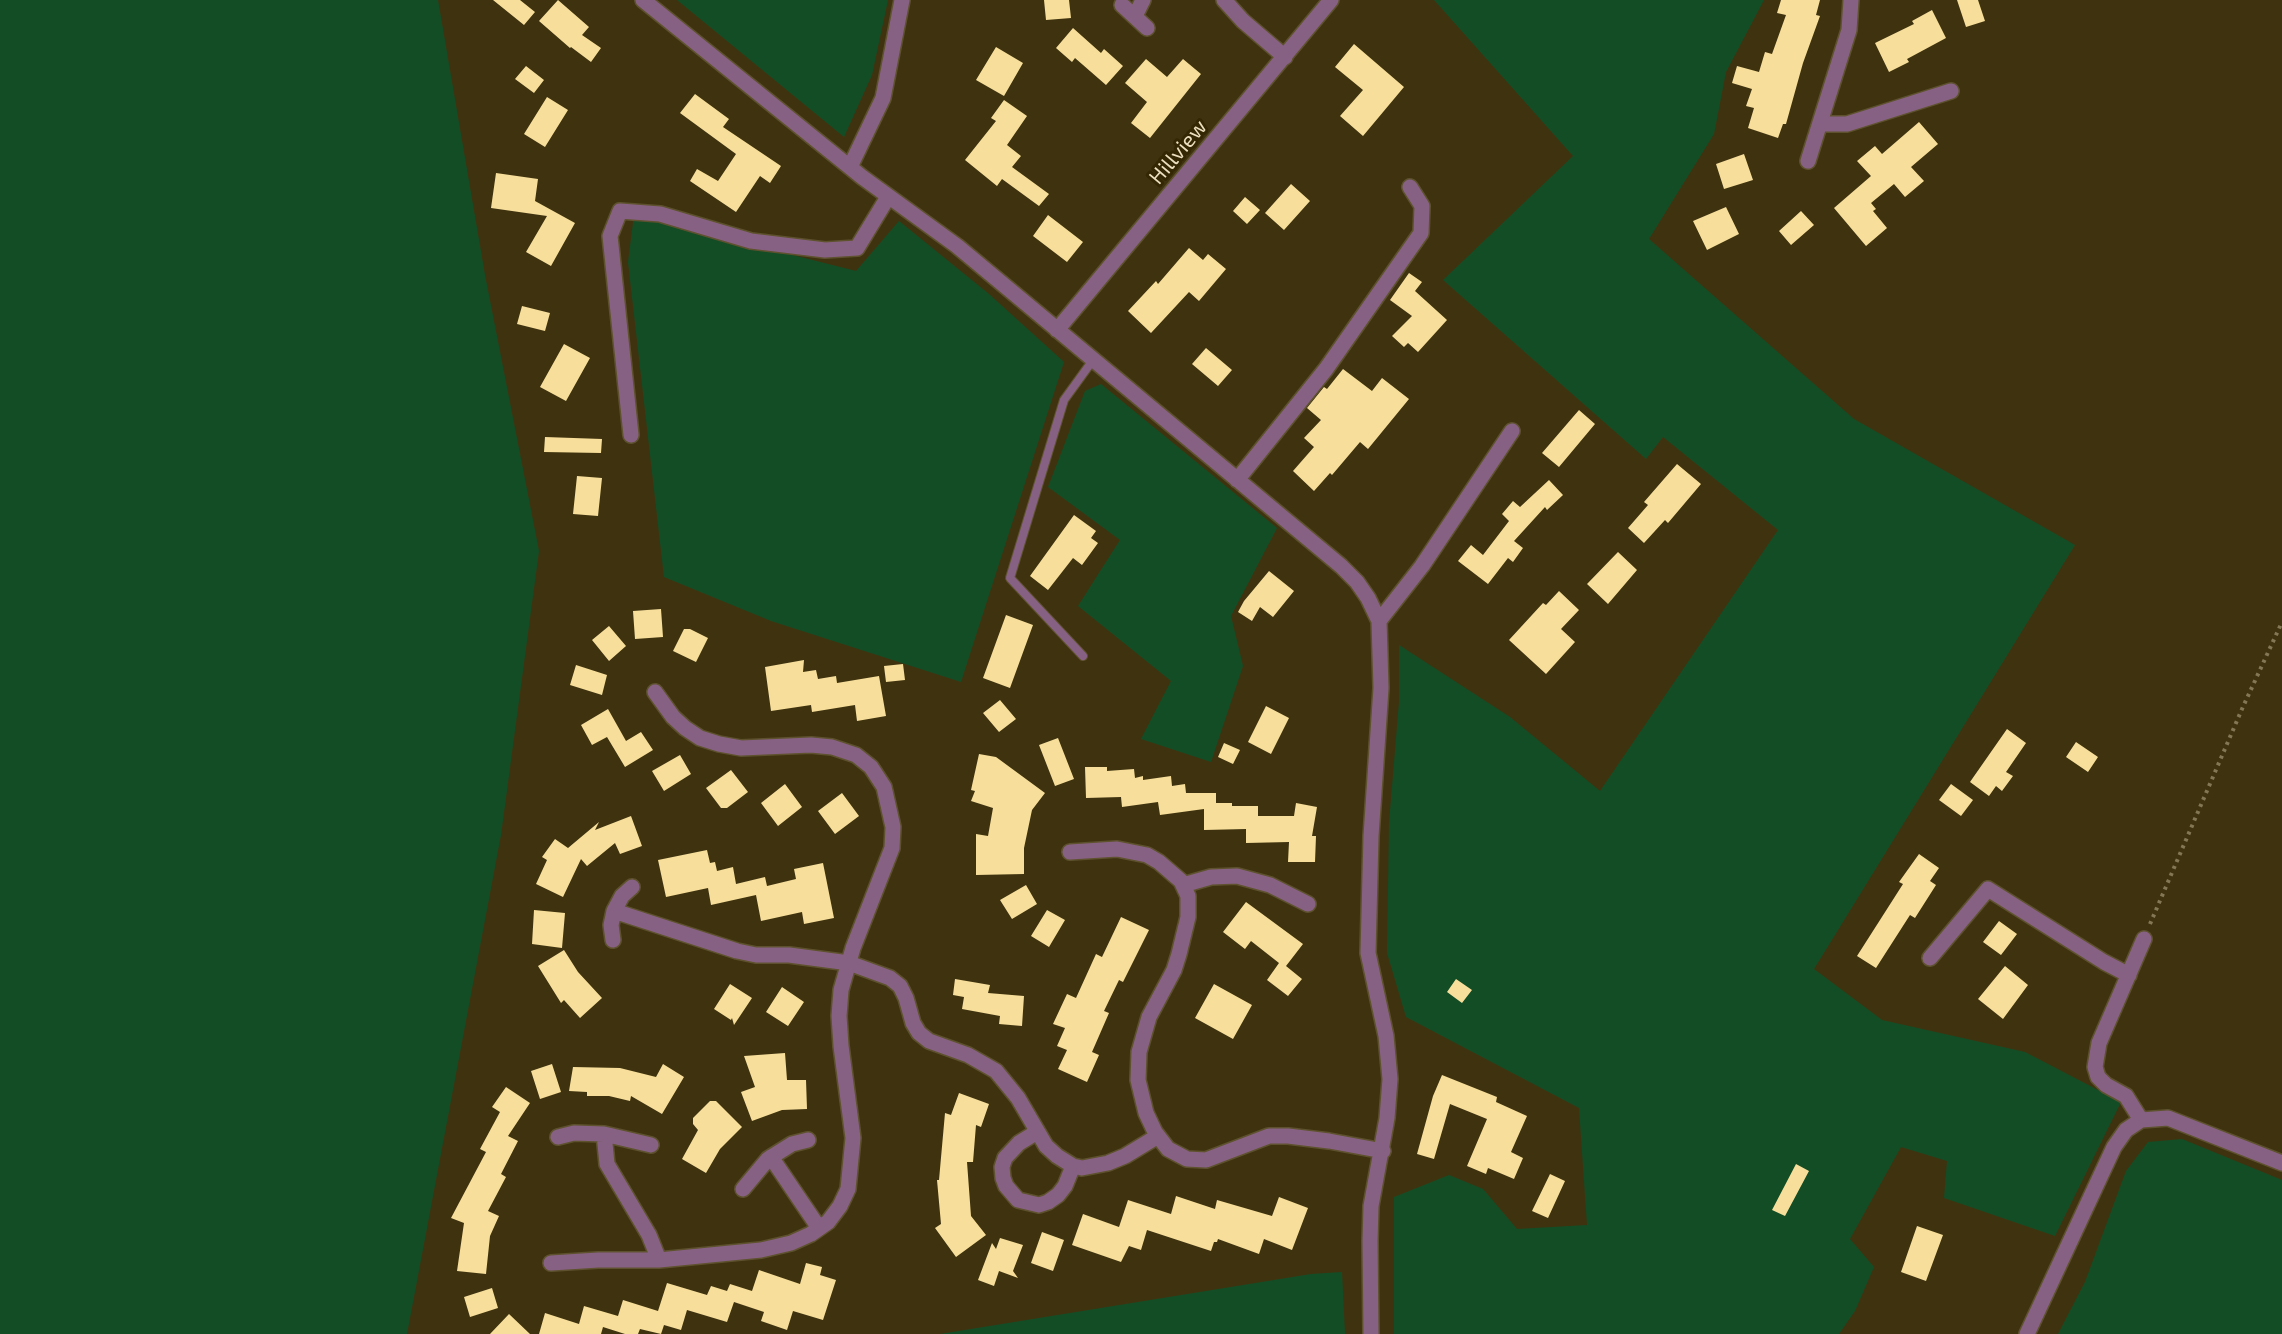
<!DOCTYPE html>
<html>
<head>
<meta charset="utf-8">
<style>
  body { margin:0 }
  canvas { display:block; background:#3f330f }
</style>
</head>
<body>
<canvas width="2282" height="1334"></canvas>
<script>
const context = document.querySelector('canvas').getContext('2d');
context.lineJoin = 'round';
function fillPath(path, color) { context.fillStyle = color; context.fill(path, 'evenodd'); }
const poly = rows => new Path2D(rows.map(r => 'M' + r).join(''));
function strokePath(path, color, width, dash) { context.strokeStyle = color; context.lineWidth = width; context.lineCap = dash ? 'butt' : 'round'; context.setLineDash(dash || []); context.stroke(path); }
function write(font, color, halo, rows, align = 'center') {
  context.font = font + ' "Exo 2",sans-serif'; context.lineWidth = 6; context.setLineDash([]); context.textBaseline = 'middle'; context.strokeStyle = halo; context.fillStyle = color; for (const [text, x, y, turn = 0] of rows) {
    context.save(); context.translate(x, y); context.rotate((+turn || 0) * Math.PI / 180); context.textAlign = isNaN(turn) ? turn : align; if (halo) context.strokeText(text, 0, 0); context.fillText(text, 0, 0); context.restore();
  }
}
fillPath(poly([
  [0,0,438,0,485,275,539,551,501,835,407,1334,0,1334],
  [677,0,888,0,872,75,844,137],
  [1434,0,1764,0,1726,72,1714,134,1649,239,1854,419,2075,545,1814,969,1882,1020,2025,1052,2121,1102,2055,1236,1944,1198,1947,1161,1901,1147,1850,1239,1874,1267,1855,1311,1839,1334,1394,1334,1394,1197,1449,1175,1483,1189,1517,1229,1587,1225,1579,1108,1406,1017,1387,953,1389,823,1399,702,1399,645,1510,717,1600,791,1778,530,1663,437,1646,459,1443,280,1573,156],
  [634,215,856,271,899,221,989,294,1064,362,961,682,771,621,664,577,628,262],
  [1101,384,1277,528,1231,616,1243,666,1211,762,1141,739,1171,681,1078,606,1120,540,1048,487,1085,391],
  [2182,1139,2282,1180,2282,1334,2058,1334,2085,1282,2126,1171,2148,1142],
  [1342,1272,1345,1334,940,1334,1311,1274]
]), '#134d26');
fillPath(poly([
  [493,0,520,0,535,12,524,25],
  [558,0,589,27,582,35,601,48,591,62,571,47,570,48,539,21],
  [1044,0,1069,0,1071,18,1046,20],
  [1781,0,1820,0,1816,15,1820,16,1803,63,1786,124,1783,124,1778,138,1748,128,1754,108,1746,106,1752,89,1732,83,1737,66,1759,72,1765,52,1772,54,1786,15,1777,13],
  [1957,0,1978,0,1985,21,1966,27],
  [1932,10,1946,38,1907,59,1909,62,1889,72,1875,43,1914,24,1912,21],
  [1073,28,1101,53,1104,49,1123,66,1106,85,1075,58,1072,62,1056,48],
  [1354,44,1404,87,1363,136,1340,116,1363,90,1335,67],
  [996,47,1023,63,1004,96,976,80],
  [1146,59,1167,77,1183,59,1201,74,1150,138,1131,123,1147,102,1125,83],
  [526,66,544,80,534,93,515,79],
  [695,94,729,119,723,127,781,166,770,183,760,176,736,212,690,181,697,169,718,181,736,154,680,113],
  [547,97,568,110,545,147,524,134],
  [1004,100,1027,116,1007,145,1021,156,1012,167,1049,194,1039,206,1002,179,997,186,965,160,996,121,991,118],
  [1919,122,1938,144,1911,167,1924,181,1905,197,1894,184,1871,203,1876,209,1873,211,1887,228,1866,246,1834,208,1871,176,1857,161,1875,146,1882,154],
  [1744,154,1753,180,1724,189,1716,164],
  [496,173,538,179,535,201,575,223,551,266,526,252,547,216,491,208],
  [1291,184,1310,201,1284,230,1265,213],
  [1245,197,1260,210,1247,224,1233,211],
  [1726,207,1739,234,1707,250,1693,221],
  [1801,211,1814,225,1791,245,1779,231],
  [1048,215,1083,242,1067,262,1033,236],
  [1189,248,1203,260,1208,254,1226,269,1199,301,1189,292,1151,333,1128,311,1156,281,1158,284],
  [1409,273,1422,282,1415,291,1447,320,1418,352,1408,343,1404,347,1392,336,1412,316,1390,300],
  [522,306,550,313,545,331,517,324],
  [564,344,590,358,566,401,540,387],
  [1206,348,1232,370,1218,386,1192,364],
  [1343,369,1372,391,1382,378,1409,399,1368,449,1360,442,1332,475,1330,473,1314,491,1293,471,1314,447,1304,438,1321,420,1307,408,1324,387,1327,389],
  [1579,410,1595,424,1559,467,1542,453],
  [545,437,602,439,601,453,544,452],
  [1677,464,1701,484,1668,523,1665,520,1644,543,1628,528,1648,505,1644,502],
  [577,476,602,478,598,516,573,514],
  [1549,480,1563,495,1547,510,1545,507,1514,541,1523,548,1513,562,1508,558,1488,584,1458,561,1471,545,1483,555,1509,521,1502,514,1513,501,1520,507],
  [1074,515,1096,531,1091,538,1098,543,1082,565,1073,558,1048,590,1030,576],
  [1618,552,1637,570,1608,604,1587,584],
  [1269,571,1294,591,1273,617,1260,607,1252,621,1238,612,1244,601],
  [1559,591,1579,610,1561,629,1575,642,1546,674,1509,640,1543,603,1546,605],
  [661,609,663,637,635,639,633,611],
  [1006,615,1033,625,1010,688,983,678],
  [609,626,626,646,609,661,592,640],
  [684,629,690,629,708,638,696,662,673,651],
  [804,660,803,672,816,670,818,679,836,676,837,683,879,676,886,716,857,721,855,705,812,712,811,705,771,711,765,667],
  [903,664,905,680,886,682,884,666],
  [576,665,607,675,602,695,570,685],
  [1000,700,1016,719,999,732,983,713],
  [1266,706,1289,718,1271,754,1248,742],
  [608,709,626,741,641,732,653,750,625,767,607,737,592,745,581,725],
  [2007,729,2026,743,2006,772,2013,776,2002,791,1996,786,1989,796,1970,782],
  [1058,738,1074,779,1055,786,1039,745],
  [2076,742,2098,757,2088,772,2066,757],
  [1224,743,1240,750,1233,764,1218,757],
  [979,754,996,757,1045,793,1032,810,1024,848,1024,874,976,875,976,834,988,836,993,808,971,801,975,791,971,790],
  [680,755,691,774,664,791,652,771],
  [1085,767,1107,767,1107,771,1134,769,1135,778,1143,776,1143,780,1171,776,1172,786,1185,784,1186,793,1216,793,1216,803,1232,803,1232,806,1258,806,1258,816,1294,816,1296,803,1317,807,1312,836,1316,836,1315,862,1288,862,1289,842,1246,843,1246,829,1204,830,1204,809,1160,815,1158,802,1122,807,1121,797,1086,798],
  [731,770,748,792,727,808,721,808,706,788],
  [785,784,802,807,778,826,761,803],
  [1951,784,1973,800,1961,816,1939,800],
  [842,793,859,816,835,834,818,811],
  [631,816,642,846,620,854,615,843,587,866,581,859,563,897,536,884,547,860,542,857,555,839,568,848,599,822,595,830],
  [707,850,710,863,715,862,717,871,733,867,736,884,765,877,767,886,796,879,794,869,823,863,834,918,804,924,802,912,761,921,756,895,711,905,708,888,666,897,658,860],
  [1919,854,1939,868,1930,881,1936,885,1915,918,1910,915,1876,968,1857,956,1903,884,1899,882],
  [1026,885,1037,904,1012,919,1000,900],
  [1246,902,1303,944,1286,966,1302,979,1288,996,1267,980,1279,963,1251,941,1245,949,1223,932],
  [534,910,565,913,562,948,532,944],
  [1047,910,1065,920,1049,947,1031,936],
  [1121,917,1149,930,1123,982,1119,980,1104,1011,1109,1013,1092,1052,1099,1055,1087,1082,1058,1069,1067,1050,1057,1046,1065,1028,1053,1024,1067,994,1076,998,1096,954,1102,957],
  [1999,921,2017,934,2001,955,1983,942],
  [564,950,578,972,602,998,580,1018,564,1000,561,1003,538,966],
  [2005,966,2028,985,2003,1019,1978,999],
  [955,979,990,985,988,993,1024,996,1022,1026,999,1024,1000,1016,962,1009,964,997,953,995],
  [1456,979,1472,990,1462,1003,1447,992],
  [730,984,752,998,734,1025,732,1018,731,1020,714,1009],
  [1214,984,1252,1005,1233,1039,1195,1018],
  [782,987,804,1002,788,1026,766,1012],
  [785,1053,787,1080,806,1080,807,1109,782,1110,752,1121,741,1092,755,1087,744,1056],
  [552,1064,561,1092,540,1099,531,1071],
  [663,1064,684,1077,662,1114,631,1096,630,1101,609,1096,587,1096,587,1092,569,1091,573,1067,620,1068,656,1077],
  [1442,1075,1497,1097,1496,1102,1527,1116,1511,1152,1523,1158,1514,1179,1488,1168,1486,1174,1467,1166,1487,1119,1450,1104,1434,1159,1417,1154,1433,1096],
  [506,1087,530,1103,508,1136,518,1141,501,1174,506,1177,488,1211,499,1216,490,1236,486,1274,457,1271,464,1223,451,1218,486,1152,480,1149,500,1112,492,1107],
  [959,1093,989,1104,981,1127,976,1125,973,1162,967,1162,971,1216,986,1235,956,1257,935,1228,941,1224,937,1180,939,1180,945,1113,951,1115],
  [710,1101,716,1101,742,1127,720,1149,706,1173,682,1159,698,1130,693,1124,693,1118],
  [1796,1164,1809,1171,1785,1216,1772,1210],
  [1550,1174,1565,1181,1548,1218,1532,1211],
  [1176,1196,1215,1209,1217,1200,1272,1216,1279,1197,1308,1208,1292,1250,1264,1239,1259,1254,1218,1239,1217,1242,1214,1242,1211,1251,1147,1230,1141,1250,1129,1246,1121,1262,1072,1245,1083,1214,1119,1227,1128,1200,1171,1214],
  [1917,1226,1943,1235,1926,1281,1901,1272],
  [1042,1232,1064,1240,1053,1271,1031,1263],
  [1000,1238,1023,1245,1013,1271,1018,1278,999,1271,994,1286,978,1280,992,1243,996,1249],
  [806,1263,822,1267,820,1275,836,1280,823,1320,793,1311,787,1330,761,1321,764,1312,734,1302,727,1322,687,1310,681,1330,664,1325,661,1334,640,1329,638,1334,625,1334,603,1327,601,1334,539,1334,545,1313,579,1324,584,1306,618,1316,623,1300,658,1311,667,1283,707,1295,711,1286,727,1291,730,1284,752,1291,759,1270,800,1284],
  [492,1288,498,1308,470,1317,464,1297],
  [509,1314,530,1334,490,1334]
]), '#f7de9b');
const lane = poly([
  [1083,656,1010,578,1064,400,1093,360]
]);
const street = poly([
  [643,0,862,177,957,246,1341,566,1357,582,1368,598,1379,621,1381,688,1371,836,1368,953,1386,1036,1390,1079,1387,1118,1371,1206,1370,1241,1371,1334],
  [1224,0,1243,21,1285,57],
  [1122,5,1147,28],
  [1135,16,1143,0],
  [1822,122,1826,124,1847,124,1951,91],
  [1808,161,1849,30,1851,0],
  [850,167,883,98,902,0],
  [1057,330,1331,0],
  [631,435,610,236,620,211,660,214,751,241,825,250,857,248,888,197],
  [1237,480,1326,369,1421,233,1422,206,1410,187],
  [1379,621,1422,566,1512,431],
  [1070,852,1117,849,1147,855,1159,862,1181,881,1188,896,1188,917,1179,954,1174,970,1149,1017,1139,1052,1138,1080,1146,1113,1155,1132,1168,1149,1187,1159,1206,1160,1269,1136,1288,1136,1329,1141,1383,1151],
  [1183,885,1211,877,1237,876,1270,885,1308,904],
  [614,911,737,951,756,955,789,955,849,963,890,978,900,986,906,998,913,1023,919,1033,929,1041,968,1055,996,1071,1018,1098,1046,1146,1057,1156,1073,1166,1082,1168,1108,1163,1125,1156,1158,1136],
  [613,940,611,925,614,911,622,896,632,887],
  [1930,958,1988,889,2104,962,2129,975],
  [2141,1120,2126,1096,2106,1085,2098,1077,2095,1067,2099,1043,2144,939],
  [1037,1132,1019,1143,1005,1158,1002,1167,1003,1178,1006,1186,1018,1200,1039,1205,1048,1202,1058,1195,1065,1186,1073,1166],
  [604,1134,607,1164,649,1235,659,1260],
  [558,1137,574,1133,604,1134,651,1145],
  [771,1157,819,1228],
  [743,1189,768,1159,792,1144,808,1140],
  [551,1263,598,1260,659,1260,761,1250,791,1243,811,1234,828,1222,840,1206,848,1189,853,1138,841,1046,839,1016,841,990,853,948,892,848,893,827,884,787,871,767,856,755,832,747,811,745,741,748,719,744,700,738,685,728,673,717,655,692],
  [2027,1334,2114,1147,2126,1130,2141,1120,2168,1118,2282,1163]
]);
strokePath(lane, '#5e522e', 10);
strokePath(street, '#5e522e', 18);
strokePath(poly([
  [2150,924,2242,709,2282,622]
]), '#837755', 4, [3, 4.5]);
strokePath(lane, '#876183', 8);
strokePath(street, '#876183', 15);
write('21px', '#eadebe', '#342804', [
  ["Hillview",1178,152,-50]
]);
</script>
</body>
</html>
